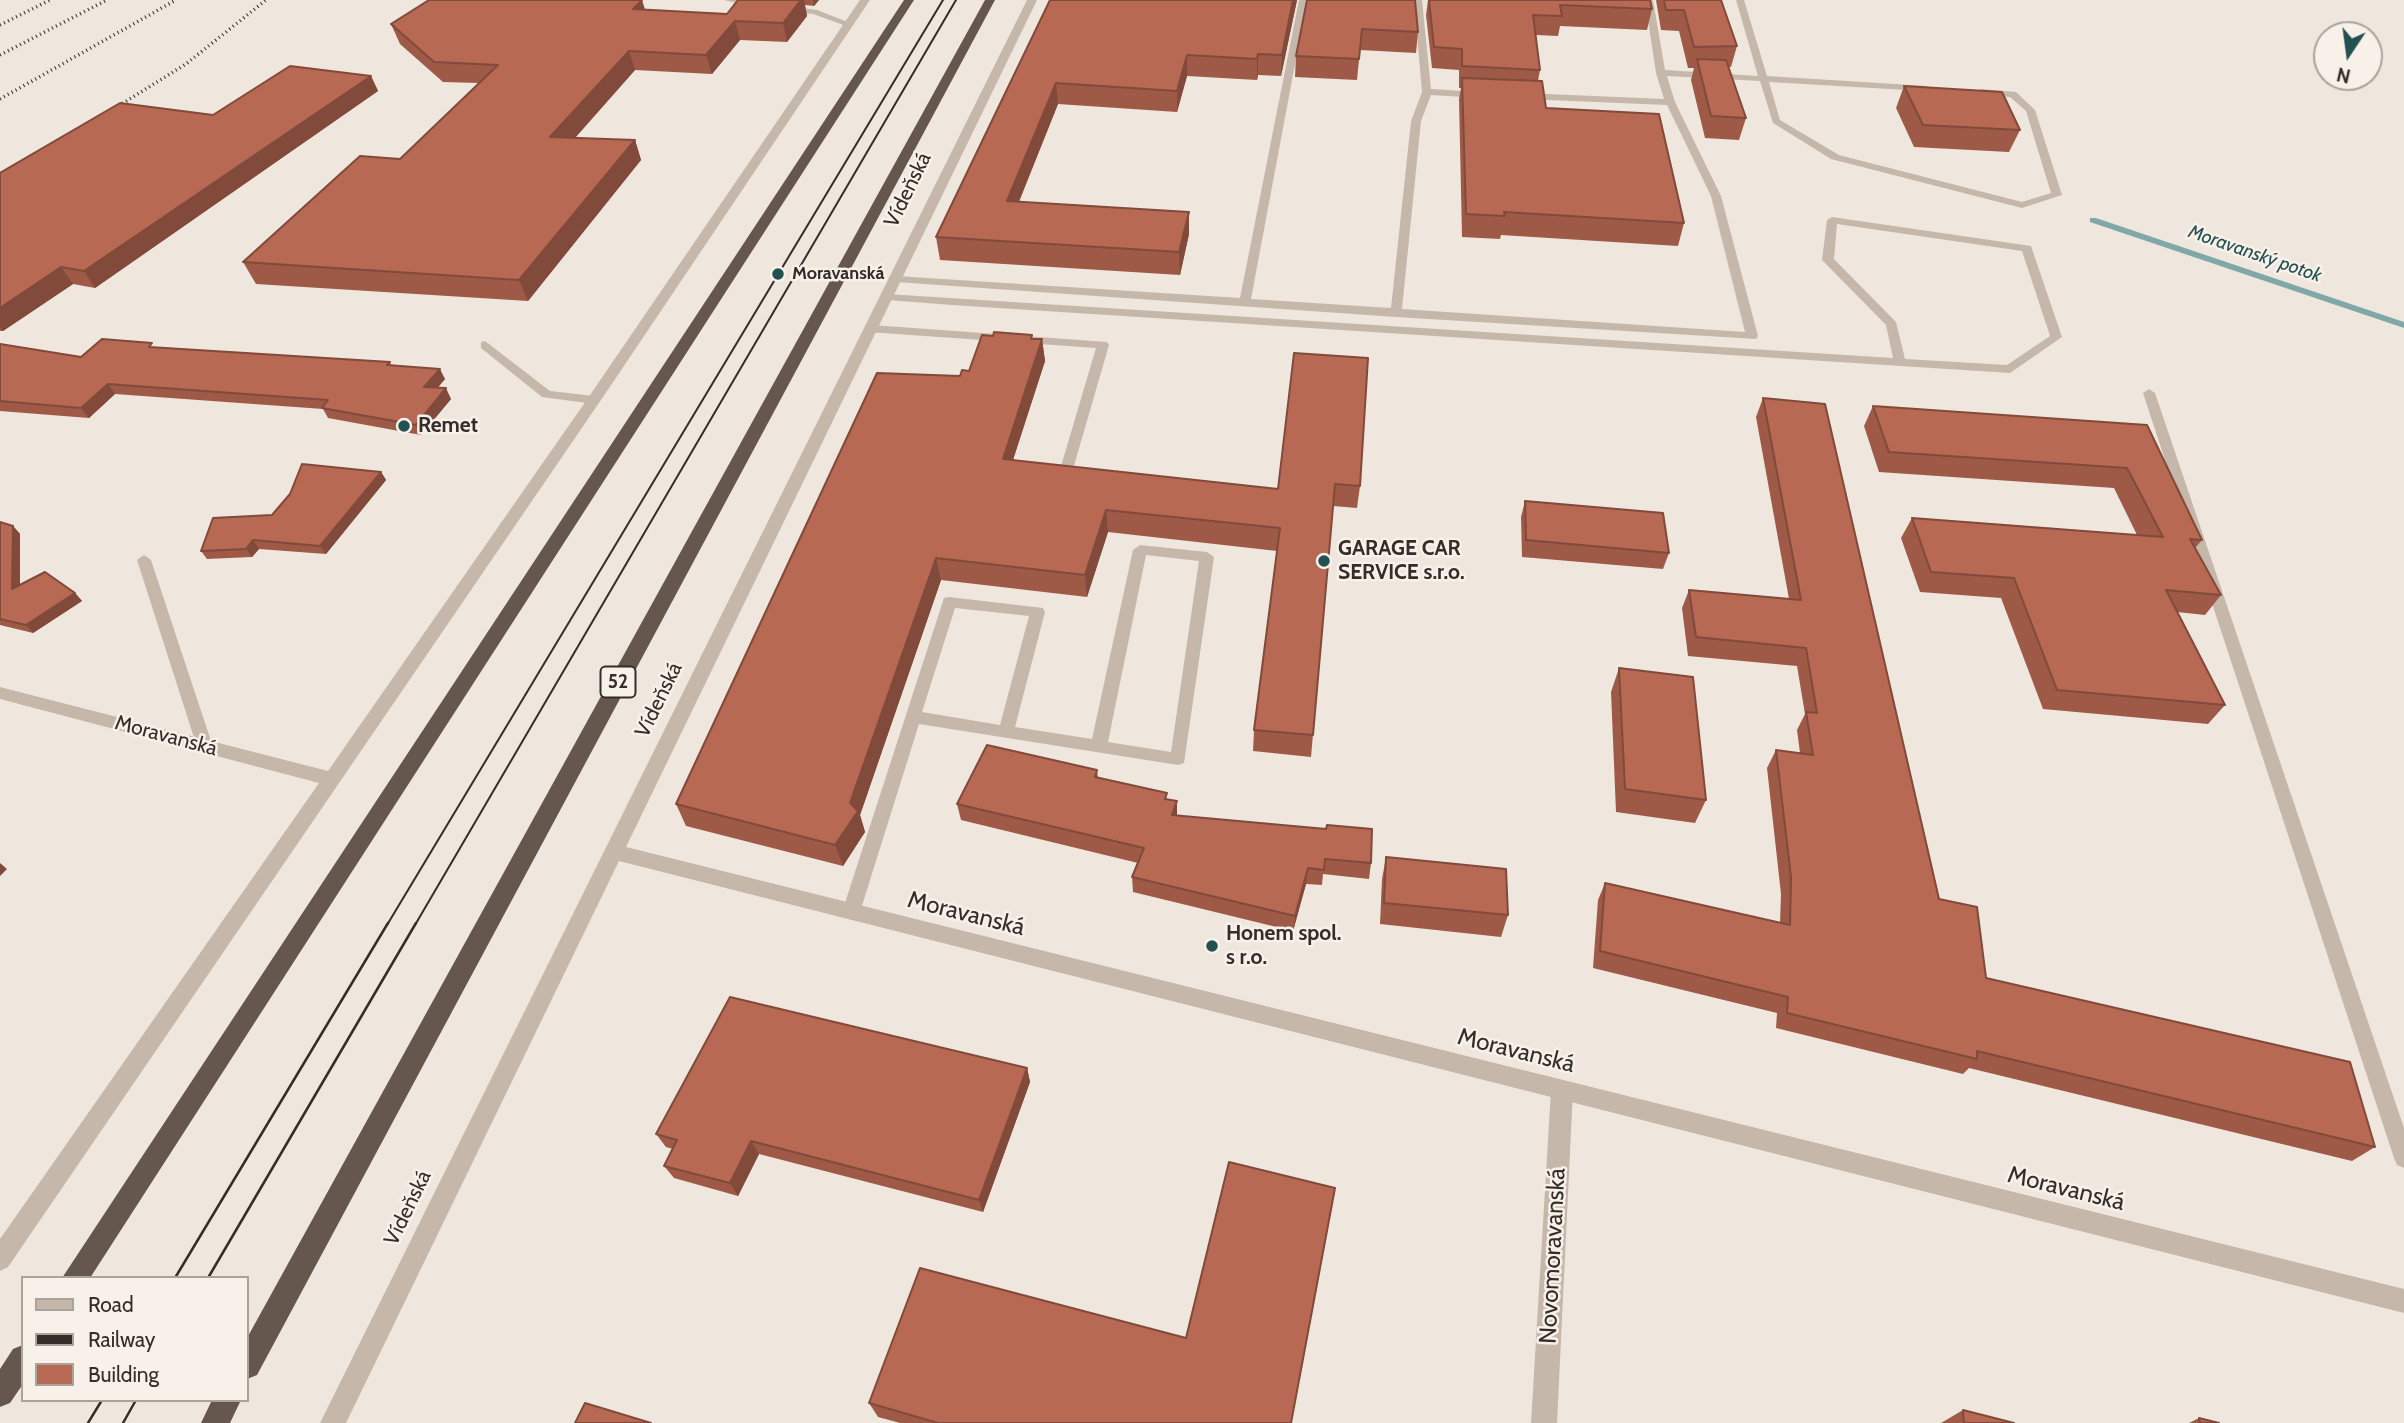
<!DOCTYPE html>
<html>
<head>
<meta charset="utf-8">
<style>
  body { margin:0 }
  #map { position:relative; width:2404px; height:1423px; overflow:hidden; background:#efe7de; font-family:Cabin,sans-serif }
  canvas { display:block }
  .legend { position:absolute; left:21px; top:1276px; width:228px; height:126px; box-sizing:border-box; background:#f7f1e9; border:2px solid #a9a39c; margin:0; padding:9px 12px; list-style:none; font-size:21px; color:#352d29 }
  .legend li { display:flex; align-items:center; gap:14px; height:35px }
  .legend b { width:35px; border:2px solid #a9a39c }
  .north { position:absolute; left:2313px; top:21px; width:70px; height:70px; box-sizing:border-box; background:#f7f1e9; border:2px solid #a9a39c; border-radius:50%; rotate:193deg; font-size:19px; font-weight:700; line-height:28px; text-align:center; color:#352d29 }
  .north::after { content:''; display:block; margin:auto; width:24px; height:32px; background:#235051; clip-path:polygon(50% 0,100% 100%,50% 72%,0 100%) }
</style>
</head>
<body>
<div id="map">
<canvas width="2404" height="1423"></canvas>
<ul class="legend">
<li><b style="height:9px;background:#c6b7ab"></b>Road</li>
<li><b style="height:9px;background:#352d29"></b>Railway</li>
<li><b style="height:19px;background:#b86953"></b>Building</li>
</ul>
<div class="north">N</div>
</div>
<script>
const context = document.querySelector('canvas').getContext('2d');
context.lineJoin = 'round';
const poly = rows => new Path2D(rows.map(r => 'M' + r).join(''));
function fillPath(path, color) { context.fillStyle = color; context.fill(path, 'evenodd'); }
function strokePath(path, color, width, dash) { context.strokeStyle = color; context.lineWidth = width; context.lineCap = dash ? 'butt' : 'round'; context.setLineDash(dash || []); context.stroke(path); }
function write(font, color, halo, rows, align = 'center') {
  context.font = font + ' Cabin,sans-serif'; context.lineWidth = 5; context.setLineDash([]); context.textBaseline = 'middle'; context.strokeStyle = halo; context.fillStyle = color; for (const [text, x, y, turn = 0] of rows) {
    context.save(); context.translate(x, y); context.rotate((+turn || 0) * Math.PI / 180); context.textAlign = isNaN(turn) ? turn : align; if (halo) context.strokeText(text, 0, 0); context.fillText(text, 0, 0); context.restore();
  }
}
fillPath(poly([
  [2090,218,2096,218,2404,322,2404,328,2090,222,2090,218]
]), '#80a8a9');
fillPath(poly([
  [724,0,743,0,762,5,758,8,724,0],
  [1299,0,1307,0,1251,299,1391,308,1411,121,1422,92,1414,0,1422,0,1431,89,1481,92,1486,95,1481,98,1431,95,1421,121,1402,309,1745,332,1711,196,1667,105,1524,99,1519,96,1524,93,1664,99,1656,73,1645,0,1653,0,1665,70,1758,76,1736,0,1744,0,1767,76,1927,86,1929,88,1924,91,1769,82,1780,120,1839,155,2022,202,2051,193,2026,111,2010,97,1981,95,1976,92,1981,89,2016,92,2035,110,2062,195,2022,208,1831,159,1773,123,1760,81,1667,76,1675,102,1721,196,1758,336,1756,339,1396,317,896,282,890,279,896,276,1240,298,1299,0],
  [787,6,817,10,853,24,849,27,813,14,784,11,783,9,787,6],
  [1832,217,2031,246,2062,337,2010,373,952,305,887,300,881,297,887,294,1893,358,1886,325,1822,260,1827,220,1832,217],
  [1837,224,2022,251,2050,336,2007,365,1905,359,1896,322,1834,259,1837,224],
  [872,325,1107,342,1109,345,1071,476,1066,477,1059,473,1096,348,868,332,868,326,872,325],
  [485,341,550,391,594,396,600,400,594,404,542,397,481,348,481,342,485,341],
  [2149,389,2155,393,2404,1128,2404,1168,2397,1165,2394,1158,2143,393,2149,389],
  [1140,545,1207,552,1214,557,1184,763,1178,765,919,724,860,912,857,917,851,920,845,917,842,912,944,598,949,597,1043,608,1045,612,1015,727,1092,739,1133,550,1140,545],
  [1146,555,1199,561,1171,752,1108,742,1146,555],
  [955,608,1029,616,1000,725,922,712,955,608],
  [144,555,151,560,213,747,211,751,205,753,199,751,197,747,137,560,144,555]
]), '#c6b7ab');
fillPath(poly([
  [1562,1080,1570,1083,1573,1090,1557,1423,1531,1423,1551,1090,1554,1083,1562,1080]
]), '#c6b7ab');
fillPath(poly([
  [860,0,870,0,601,400,8,1267,0,1271,0,1239,319,783,0,699,0,687,328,771,588,398,860,0],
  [1027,0,1037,0,626,847,2404,1289,2404,1313,619,861,346,1423,320,1423,1027,0]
]), '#c6b7ab');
fillPath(poly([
  [904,0,914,0,90,1278,62,1278,904,0],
  [985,0,995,0,257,1375,247,1379,247,1338,985,0],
  [23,1345,23,1384,10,1403,0,1407,0,1369,13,1349,23,1345],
  [212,1400,241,1400,230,1423,201,1423,212,1400]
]), '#65564e');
strokePath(poly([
  [387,925,943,0],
  [415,925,956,0]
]), '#352d29', 2);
strokePath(poly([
  [175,1278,388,923],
  [208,1278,416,923],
  [88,1423,102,1400],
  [123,1423,136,1400]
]), '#352d29', 2.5);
strokePath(poly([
  [0,25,50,0],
  [0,55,107,0],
  [0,99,176,0],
  [107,113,186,64,266,0]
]), '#352d29', 3.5, [1, 3.5]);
fillPath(poly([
  [738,0,819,0,814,6,805,5,807,16,787,42,740,40,712,74,635,70,575,138,635,140,641,160,528,301,256,284,243,262,400,159,479,83,443,82,400,44,391,24,645,10,727,14],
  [1050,0,1297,0,1281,76,1258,75,1257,80,1187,76,1177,112,1058,104,1019,202,1189,234,1180,275,940,260,936,237],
  [1307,0,1418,32,1416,53,1360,50,1357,80,1295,77,1296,56],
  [1428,0,1650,0,1652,9,1647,30,1560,26,1558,36,1536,35,1540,70,1538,81,1546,108,1684,223,1678,246,1501,235,1500,239,1462,237,1459,99,1461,88,1459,88,1459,70,1432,68,1426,15],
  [1656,0,1721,0,1737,46,1731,67,1728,67,1746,118,1739,140,1705,138,1691,80,1694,68,1688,68,1679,31,1661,30],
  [371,76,378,91,95,288,73,284,3,331,0,331,0,173,213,115],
  [1904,86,2020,130,2009,152,1914,147,1896,108],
  [1033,339,1042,339,1045,361,1013,460,1278,489,1294,353,1360,486,1357,508,1333,506,1311,757,1253,751,1254,730,1277,551,1108,532,1087,597,941,580,860,815,865,832,843,866,686,826,676,804,960,376],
  [0,344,81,357,155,347,390,362,391,365,445,379,437,388,451,399,421,435,328,418,323,409,115,394,89,418,0,411],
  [1763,398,1939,899,1986,978,2375,1147,2352,1161,1969,1068,1963,1074,1776,1028,1777,1013,1593,968,1598,900,1605,883,1780,923,1781,894,1767,768,1776,750,1800,753,1797,730,1805,714,1797,666,1688,656,1682,608,1689,590,1789,599,1756,417],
  [1873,406,2147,425,2202,540,2195,548,2221,595,2205,615,2177,612,2225,705,2208,724,2043,709,2001,598,1920,592,1901,538,1912,518,2137,535,2114,488,1879,472,1864,426],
  [381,472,386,480,326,554,259,549,252,557,207,559,201,551,272,515],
  [1525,501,1669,553,1663,569,1522,557,1521,517],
  [0,522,13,526,20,534,20,585,75,593,82,601,33,633,0,625],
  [1619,668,1706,800,1695,823,1616,812,1611,692],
  [1097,770,1098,778,1167,799,1177,815,1371,863,1369,879,1323,874,1322,885,1306,884,1293,931,1133,892,1132,877,1138,863,961,820,957,804],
  [1386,857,1508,915,1501,937,1380,924,1382,879],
  [1027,1068,1030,1082,983,1212,759,1154,738,1196,674,1178,664,1166,673,1149,666,1147,656,1134],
  [1186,1338,1291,1423,900,1423,878,1417,869,1403],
  [1963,1410,2014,1423,1941,1423],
  [2199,1418,2219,1423,2189,1423]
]), '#9e5a47');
fillPath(poly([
  [642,0,648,19,633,9],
  [801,0,804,0,807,16,787,42,783,23],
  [813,0,819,0,814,6],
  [1293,0,1297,0,1281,76,1282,55],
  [735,21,740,40,712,74,706,55],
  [629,51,635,70,558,157,550,137],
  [1258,54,1258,75,1257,80,1257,59],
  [1187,55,1187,76,1177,112,1177,91],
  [371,76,378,91,95,288,84,271],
  [1056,83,1058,104,1010,223,1007,201],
  [635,140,641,160,528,301,519,280],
  [1189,212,1189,234,1180,275,1179,252],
  [61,267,73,284,3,331,0,327,0,308],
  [1042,339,1045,361,1006,481,1003,459],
  [440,369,445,379,430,397,424,387],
  [108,384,115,394,89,418,81,408],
  [446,388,451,399,421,435,416,425],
  [381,472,386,480,326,554,320,546],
  [1106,510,1108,532,1087,597,1085,575],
  [13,526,20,534,20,597,12,589],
  [253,540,259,549,252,557,246,549],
  [936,558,941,580,860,815,865,832,843,866,835,845],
  [75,593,82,601,33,633,26,625],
  [1177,801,1177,817,1172,815],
  [0,863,7,869,0,876],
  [1308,868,1306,884,1293,931,1295,916],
  [1027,1068,1030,1082,983,1212,979,1200],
  [751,1141,759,1154,738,1196,730,1183]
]), '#814a3a');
const building = poly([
  [429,0,642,0,633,9,727,14,738,0,801,0,783,23,735,21,706,55,629,51,550,137,635,140,519,280,243,262,360,156,400,159,498,65,434,62,391,24,429,0],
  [1050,0,1293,0,1282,55,1258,54,1257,59,1187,55,1177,91,1056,83,1007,201,1189,212,1179,252,936,237,1050,0],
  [1307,0,1415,0,1418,32,1362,29,1359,59,1296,56,1307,0],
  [1429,0,1650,0,1652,9,1560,5,1562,16,1533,15,1540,70,1462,66,1462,49,1434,47,1429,0],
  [1664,0,1721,0,1737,46,1694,47,1684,10,1666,10,1664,0],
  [1697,59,1726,60,1746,118,1711,116,1697,59],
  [290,66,371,76,84,271,61,267,0,308,0,173,120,103,213,115,290,66],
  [1462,78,1542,81,1546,108,1659,114,1684,223,1504,212,1505,216,1466,214,1462,78],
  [1904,86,2002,92,2020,130,1923,125,1904,86],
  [994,332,1032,335,1031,339,1042,339,1003,459,1278,489,1294,353,1368,358,1360,486,1335,484,1313,735,1254,730,1280,528,1106,510,1085,575,936,558,850,803,858,811,835,845,676,804,877,373,960,376,962,370,969,371,982,335,993,336,994,332],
  [102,339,152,343,149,347,390,362,387,365,440,369,424,387,446,388,416,425,322,408,328,400,108,384,81,408,0,401,0,344,81,357,102,339],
  [1763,398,1825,404,1939,899,1977,907,1986,978,2350,1062,2375,1147,1977,1051,1977,1059,1787,1013,1788,997,1600,951,1605,883,1790,925,1791,877,1776,750,1813,755,1806,712,1817,713,1806,648,1696,637,1689,590,1801,600,1763,398],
  [1873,406,2147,425,2202,540,2190,539,2221,595,2166,590,2225,705,2057,690,2014,578,1931,572,1912,518,2163,537,2127,468,1889,452,1873,406],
  [302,464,381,472,320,546,253,540,246,549,201,551,213,518,272,515,290,494,302,464],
  [1525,501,1663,513,1669,553,1526,540,1525,501],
  [0,522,13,526,12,589,45,572,75,593,26,625,0,619,0,522],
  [1619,668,1693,677,1706,800,1625,789,1619,668],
  [987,745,1097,770,1095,777,1167,793,1165,799,1177,801,1172,815,1326,829,1327,825,1372,829,1371,863,1325,859,1324,870,1308,868,1295,916,1132,877,1144,848,957,804,987,745],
  [1386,857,1506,869,1508,915,1384,903,1386,857],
  [730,997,1027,1068,979,1200,751,1141,730,1183,664,1166,677,1140,656,1134,730,997],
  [1229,1162,1335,1188,1291,1423,938,1423,869,1403,920,1268,1186,1338,1229,1162],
  [585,1403,651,1423,575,1423,585,1403],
  [1963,1410,2014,1423,1964,1423,1963,1410],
  [2199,1418,2219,1423,2200,1423,2199,1418]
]);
fillPath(building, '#b86953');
strokePath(building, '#814a3a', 2);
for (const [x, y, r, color] of [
  [778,274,7,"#235051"],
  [404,426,7,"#235051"],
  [1324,561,7,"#235051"],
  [1212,946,7,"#235051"]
]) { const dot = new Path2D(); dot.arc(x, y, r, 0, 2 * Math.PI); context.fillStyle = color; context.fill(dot); strokePath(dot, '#f7f1e9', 2.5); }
write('bold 18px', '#352d29', '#f7f1e9', [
  ["Moravanská",792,274]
], 'left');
write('italic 19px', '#235051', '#f7f1e9', [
  ["Moravanský potok",2255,254,19]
]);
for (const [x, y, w] of [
  [618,682,35]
]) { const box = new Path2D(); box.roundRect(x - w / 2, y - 15.5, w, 31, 5); context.fillStyle = '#f7f1e9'; context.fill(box); strokePath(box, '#352d29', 2); }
write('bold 19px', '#352d29', null, [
  ["52",618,682]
]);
write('21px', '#352d29', '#f7f1e9', [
  ["Vídeňská",908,190,-64],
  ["Vídeňská",659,700,-64],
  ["Moravanská",166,736,15],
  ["Vídeňská",408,1208,-64]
]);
write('bold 21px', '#352d29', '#f7f1e9', [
  ["Remet",418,426],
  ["GARAGE CAR",1338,549],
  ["SERVICE s.r.o.",1338,573],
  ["Honem spol.",1226,934],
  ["s r.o.",1226,958]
], 'left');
write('24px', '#352d29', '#f7f1e9', [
  ["Moravanská",966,914,14],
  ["Moravanská",1516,1051,14],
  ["Moravanská",2066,1189,14],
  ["Novomoravanská",1553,1256,-87]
]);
</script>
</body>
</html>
